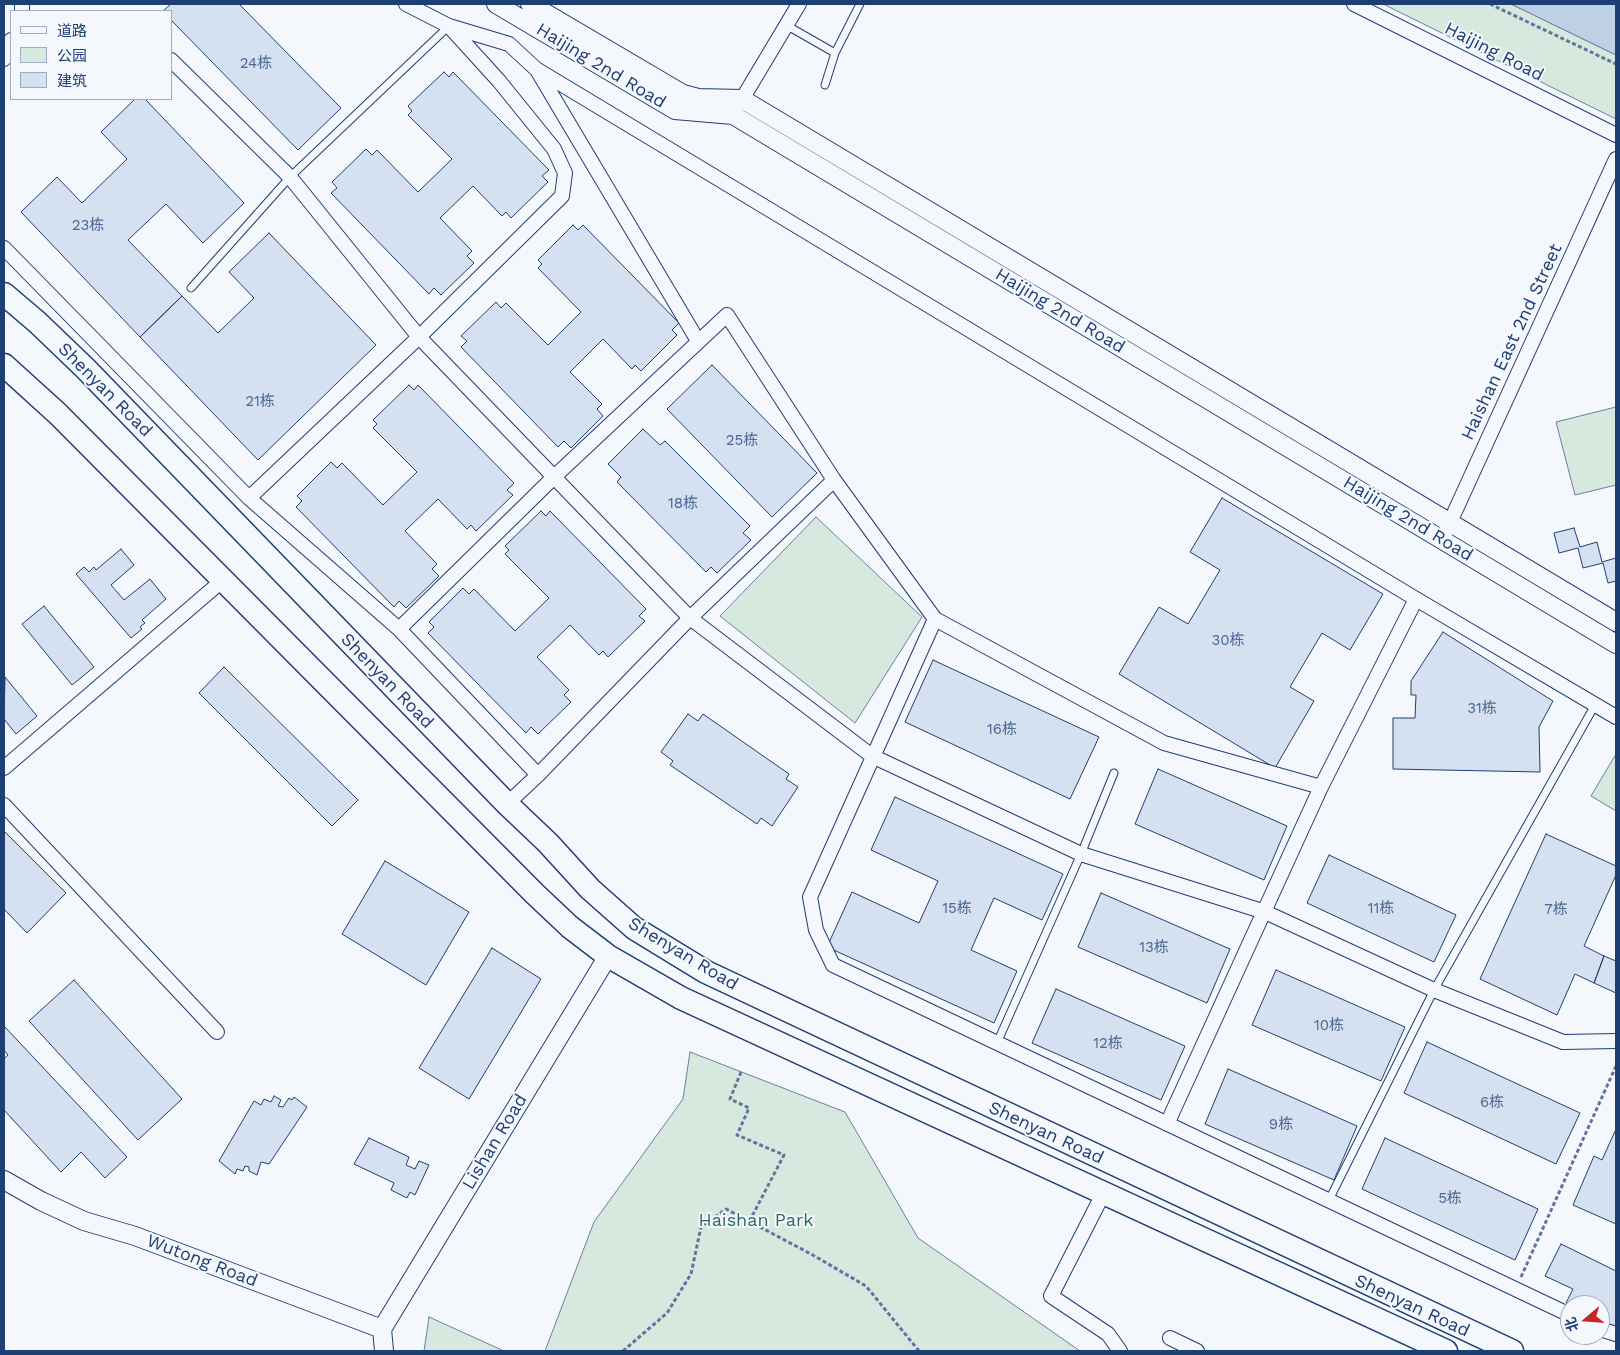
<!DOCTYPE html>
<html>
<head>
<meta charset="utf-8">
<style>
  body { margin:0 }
  #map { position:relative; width:1620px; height:1355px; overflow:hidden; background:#f4f7fb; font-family:"Work Sans","Noto Sans SC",sans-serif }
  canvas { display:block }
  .frame { position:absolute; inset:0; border:5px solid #1d3f73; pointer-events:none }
  .legend { position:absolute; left:10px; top:10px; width:162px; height:90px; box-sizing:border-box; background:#f4f7fb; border:1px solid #9eadc5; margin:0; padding:6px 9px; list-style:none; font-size:15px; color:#1d3f73 }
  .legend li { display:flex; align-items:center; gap:10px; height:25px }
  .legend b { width:25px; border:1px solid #9eadc5 }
  .north { position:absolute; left:1560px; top:1295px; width:50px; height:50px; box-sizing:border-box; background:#f4f7fb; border:1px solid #9eadc5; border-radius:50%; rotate:252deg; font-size:14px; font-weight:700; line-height:20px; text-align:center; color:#1d3f73 }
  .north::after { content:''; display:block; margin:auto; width:18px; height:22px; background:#c62828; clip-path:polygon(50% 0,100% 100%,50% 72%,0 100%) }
</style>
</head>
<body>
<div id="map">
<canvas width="1620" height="1355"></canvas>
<div class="frame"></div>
<ul class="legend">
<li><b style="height:6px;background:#f4f7fb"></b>道路</li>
<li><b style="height:14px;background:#d7e8df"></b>公园</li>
<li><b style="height:14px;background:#d5e0f0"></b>建筑</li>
</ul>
<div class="north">北</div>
</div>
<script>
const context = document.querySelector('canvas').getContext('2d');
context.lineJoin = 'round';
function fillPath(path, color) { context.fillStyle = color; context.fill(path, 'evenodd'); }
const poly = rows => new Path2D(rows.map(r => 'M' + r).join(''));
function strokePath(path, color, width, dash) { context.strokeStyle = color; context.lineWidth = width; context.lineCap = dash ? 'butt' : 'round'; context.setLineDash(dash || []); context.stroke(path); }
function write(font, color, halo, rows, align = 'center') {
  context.font = font + ' "Work Sans","Noto Sans SC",sans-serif'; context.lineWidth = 4; context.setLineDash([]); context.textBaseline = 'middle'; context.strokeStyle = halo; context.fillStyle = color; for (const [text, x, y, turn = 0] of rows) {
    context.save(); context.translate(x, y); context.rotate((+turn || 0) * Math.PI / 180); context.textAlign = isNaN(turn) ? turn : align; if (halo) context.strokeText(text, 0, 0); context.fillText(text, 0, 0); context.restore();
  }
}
const green = poly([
  [1383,4,1511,4,1616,55,1616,119,1383,4],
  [1616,407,1616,485,1575,495,1556,422,1616,407],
  [816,517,922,617,855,723,720,616,816,517],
  [1616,754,1616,811,1591,796,1616,754],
  [690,1052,845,1112,918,1238,1080,1351,545,1351,594,1222,683,1099,690,1052],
  [429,1317,504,1351,424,1351,429,1317]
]);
fillPath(green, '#d7e8df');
strokePath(green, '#687fa3', 1);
const water = poly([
  [1511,4,1616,4,1616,55,1511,4]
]);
fillPath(water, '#bed0e5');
strokePath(water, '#687fa3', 1);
const building = poly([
  [171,4,239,4,341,108,298,150,171,20,171,11,163,11,171,4],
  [444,72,449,77,453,72,549,170,542,176,548,182,511,218,506,212,502,216,473,186,440,218,472,251,467,256,474,263,441,295,434,288,429,294,331,193,337,188,332,182,366,149,372,155,377,150,418,192,452,159,408,115,412,111,408,106,444,72],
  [135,99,145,99,244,203,203,243,166,204,128,240,182,296,140,337,21,212,57,177,82,203,127,159,101,132,135,99],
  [573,225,578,230,583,225,679,323,672,330,677,335,641,371,635,365,632,369,603,339,570,372,602,404,597,409,603,416,571,448,564,441,558,447,461,347,467,341,461,336,496,302,501,308,506,303,548,345,581,312,538,268,542,264,538,260,573,225],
  [269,233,376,345,258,460,140,337,182,296,218,333,254,298,229,272,269,233],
  [712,365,817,473,772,517,667,409,712,365],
  [409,385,414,390,418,385,514,483,507,490,513,495,476,531,471,525,467,529,438,499,405,531,437,564,432,569,439,576,406,608,399,601,394,607,296,507,302,501,297,496,331,462,337,468,342,463,383,505,417,472,373,428,377,424,373,420,409,385],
  [643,429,660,445,665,441,750,526,743,533,751,540,717,573,711,567,706,572,617,482,621,477,608,464,643,429],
  [1222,498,1383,594,1350,650,1322,633,1290,687,1314,701,1275,768,1119,674,1159,607,1188,624,1220,570,1190,552,1222,498],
  [541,511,546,516,550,511,646,609,639,616,645,621,608,657,603,651,599,655,570,625,537,657,569,690,564,695,571,702,538,734,531,727,526,733,428,633,434,627,429,622,463,588,469,594,474,589,515,631,549,598,505,554,509,550,505,546,541,511],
  [1574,528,1580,547,1597,542,1602,562,1616,558,1616,581,1608,583,1603,563,1583,568,1578,548,1559,553,1554,533,1574,528],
  [121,549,134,565,111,585,124,600,150,579,166,599,142,620,145,623,140,627,142,629,131,638,76,574,84,567,89,572,94,567,96,570,121,549],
  [44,606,94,667,72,685,22,624,44,606],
  [1443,632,1553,701,1539,727,1540,772,1393,769,1393,718,1415,718,1416,695,1411,695,1411,681,1443,632],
  [933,660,1099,737,1070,799,905,722,933,660],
  [224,667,358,800,332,826,199,693,224,667],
  [5,677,37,716,16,734,4,719,5,677],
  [688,714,698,721,703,714,789,774,786,779,798,787,772,826,761,818,757,824,670,765,673,761,661,752,688,714],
  [1158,769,1287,826,1264,880,1135,824,1158,769],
  [895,797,1063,874,1042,920,994,898,971,950,1017,971,994,1023,827,947,852,892,919,923,938,881,871,850,895,797],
  [4,831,66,893,27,933,4,909,4,831],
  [1546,834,1616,866,1616,875,1584,946,1604,956,1594,983,1575,974,1557,1015,1480,979,1546,834],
  [1329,855,1456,915,1434,962,1307,903,1329,855],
  [385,861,469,912,426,985,342,934,385,861],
  [1101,893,1230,949,1207,1003,1078,947,1101,893],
  [492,948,541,979,469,1099,419,1068,492,948],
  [1604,956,1616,961,1616,993,1594,983,1604,956],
  [1276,970,1405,1027,1381,1081,1252,1025,1276,970],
  [74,980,182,1099,138,1140,29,1021,74,980],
  [1056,989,1185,1046,1161,1100,1032,1043,1056,989],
  [4,1026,127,1157,105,1178,81,1152,61,1172,4,1110,4,1059,8,1055,4,1050,4,1026],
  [1427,1042,1580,1113,1556,1164,1404,1093,1427,1042],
  [1228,1069,1357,1126,1334,1180,1205,1124,1228,1069],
  [274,1096,281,1100,278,1106,283,1107,289,1098,292,1100,294,1097,307,1107,269,1164,261,1162,257,1175,249,1171,249,1167,245,1166,243,1171,237,1169,235,1174,219,1161,254,1101,261,1105,264,1099,271,1102,274,1096],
  [1616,1129,1616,1224,1573,1205,1594,1156,1602,1160,1616,1129],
  [369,1138,409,1157,406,1165,415,1169,419,1161,429,1165,415,1195,410,1192,407,1198,391,1190,394,1183,354,1164,369,1138],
  [1385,1138,1538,1209,1515,1260,1362,1189,1385,1138],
  [1561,1244,1616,1271,1616,1328,1600,1320,1600,1305,1570,1305,1566,1303,1573,1289,1545,1276,1561,1244]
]);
fillPath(building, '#d5e0f0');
strokePath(building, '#1d3f73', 1);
const service = poly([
  [786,25,835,53,860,4],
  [825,85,835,53],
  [191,288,290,177,449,26],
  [997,1043,1081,854,1114,773],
  [1329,1200,1434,990,1595,705]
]);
const minor = poly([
  [1354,4,1616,135],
  [22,11,22,4],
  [449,26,509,44,536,69,1416,599,1616,717],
  [4,59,11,40],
  [171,60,290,177,419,337,690,618,872,756,1081,854,1265,912,1434,990,1563,1042,1616,1041],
  [537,70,698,341],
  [738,106,799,4],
  [4,248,249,498,399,629,538,775],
  [249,498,419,337,562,196,565,173,554,149,499,81,449,26,406,4],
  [1446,531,1616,159],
  [935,619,810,897,816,930,833,965,1570,1315],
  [399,629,554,477,727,315,834,480,935,619,1164,743,1321,787],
  [4,768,223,580],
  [507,804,538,775,690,618,834,480],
  [4,805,217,1032],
  [1167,1124,1321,787,1416,599],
  [1103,1194,1051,1296,1108,1334,1120,1351],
  [1600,1329,1616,1334],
  [1170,1338,1197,1351]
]);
const tertiary = poly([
  [496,4,675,110,733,115,1616,644],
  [530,4,683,94,698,98,742,99,1616,622],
  [4,1180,41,1201,84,1221,135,1236,382,1329,384,1351],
  [382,1329,608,956]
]);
const primary = poly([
  [4,294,37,322,85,368,507,804,548,843,590,889,634,928,706,972,1512,1351],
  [4,365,58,414,535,894,570,927,608,956,681,998,1446,1351]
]);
strokePath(service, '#1d3f73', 9);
strokePath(minor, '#1d3f73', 16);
strokePath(tertiary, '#1d3f73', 20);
strokePath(primary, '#1d3f73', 25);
strokePath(poly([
  [1490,4,1616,64],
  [741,1072,730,1099,749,1108,737,1135,784,1155,749,1222],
  [1521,1277,1616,1066],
  [623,1351,667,1313,691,1274,701,1227,726,1209,811,1254,866,1286,919,1351]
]), '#5e769c', 3, [4, 2.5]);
strokePath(service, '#f4f7fb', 7);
strokePath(minor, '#f4f7fb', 14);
strokePath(tertiary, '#f4f7fb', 18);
strokePath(primary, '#f4f7fb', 22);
write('15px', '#4b6792', null, [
  ["24栋",256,64],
  ["23栋",88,226],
  ["21栋",260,402],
  ["25栋",742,441],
  ["18栋",683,504],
  ["30栋",1228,641],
  ["31栋",1482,709],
  ["16栋",1002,730],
  ["15栋",957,909],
  ["11栋",1381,909],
  ["7栋",1556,910],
  ["13栋",1154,948],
  ["10栋",1329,1026],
  ["12栋",1108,1044],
  ["6栋",1492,1103],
  ["9栋",1281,1125],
  ["5栋",1450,1199]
]);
write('18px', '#1d3f73', '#f4f7fb', [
  ["Haijing Road",1494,52,27],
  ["Haijing 2nd Road",601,66,31],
  ["Haijing 2nd Road",1060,311,31],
  ["Haishan East 2nd Street",1512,342,-65],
  ["Shenyan Road",105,390,45],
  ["Haijing 2nd Road",1408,519,31],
  ["Shenyan Road",387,681,46],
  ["Shenyan Road",683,954,31],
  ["Shenyan Road",1046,1133,25],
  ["Lishan Road",495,1142,-59],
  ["Wutong Road",202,1261,21],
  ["Shenyan Road",1412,1306,25]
]);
write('18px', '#2c6c60', '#f4f7fb', [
  ["Haishan Park",756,1221]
]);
</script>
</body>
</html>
